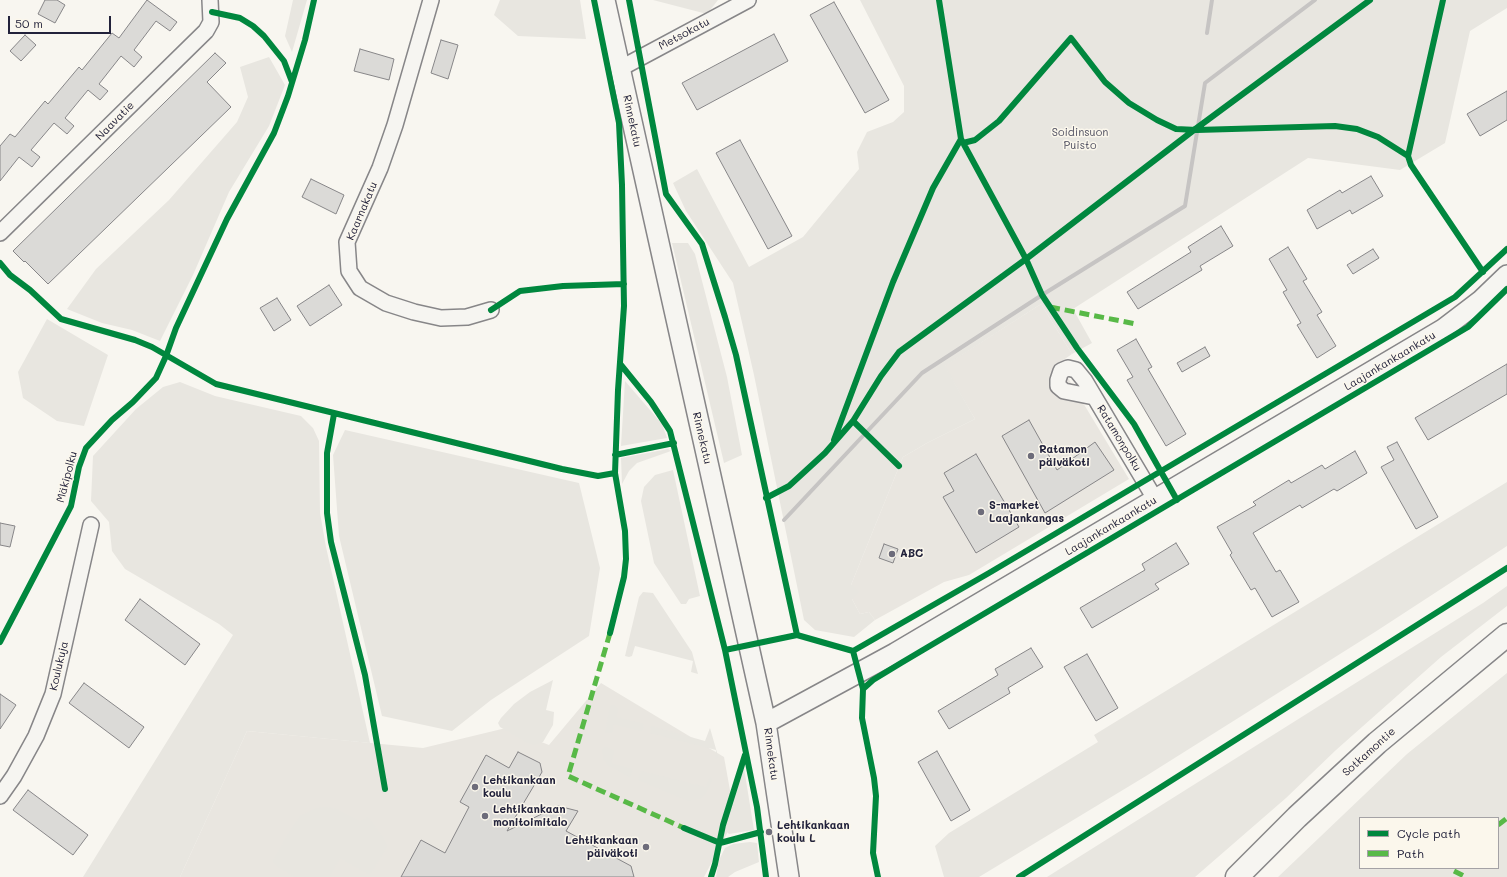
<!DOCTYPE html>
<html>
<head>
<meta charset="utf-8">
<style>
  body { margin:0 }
  #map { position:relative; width:1507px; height:877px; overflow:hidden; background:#f8f6f0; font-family:Mali,sans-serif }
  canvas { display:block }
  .legend { position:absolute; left:1359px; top:817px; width:140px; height:52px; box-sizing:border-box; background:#fbf7ec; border:1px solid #a4a2a5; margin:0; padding:5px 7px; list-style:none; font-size:12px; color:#22223b }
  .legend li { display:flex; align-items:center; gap:8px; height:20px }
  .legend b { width:20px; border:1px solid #a4a2a5 }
  .scale { position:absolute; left:8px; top:16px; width:103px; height:18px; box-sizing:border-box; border:2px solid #22223b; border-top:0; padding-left:5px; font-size:12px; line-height:14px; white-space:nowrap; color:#22223b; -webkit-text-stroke:3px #fbf7ec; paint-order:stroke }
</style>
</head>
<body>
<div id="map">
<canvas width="1507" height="877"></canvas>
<ul class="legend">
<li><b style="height:5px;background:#00873e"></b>Cycle path</li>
<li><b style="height:5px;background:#58b947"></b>Path</li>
</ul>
<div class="scale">50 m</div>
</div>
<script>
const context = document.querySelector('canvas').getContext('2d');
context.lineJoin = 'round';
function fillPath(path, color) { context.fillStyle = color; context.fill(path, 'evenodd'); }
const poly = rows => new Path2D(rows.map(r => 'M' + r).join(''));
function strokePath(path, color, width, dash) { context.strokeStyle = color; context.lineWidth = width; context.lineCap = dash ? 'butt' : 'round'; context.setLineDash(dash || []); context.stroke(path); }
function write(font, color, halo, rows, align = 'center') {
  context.font = font + ' Mali,sans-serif'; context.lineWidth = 3; context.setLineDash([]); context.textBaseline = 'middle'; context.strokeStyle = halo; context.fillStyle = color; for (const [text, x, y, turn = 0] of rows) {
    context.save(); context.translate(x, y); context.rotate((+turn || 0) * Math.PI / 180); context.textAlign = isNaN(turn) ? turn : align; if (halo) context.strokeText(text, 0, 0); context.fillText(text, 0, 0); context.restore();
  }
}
fillPath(poly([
  [1041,304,1072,354,1059,363,1129,479,969,575,944,582,875,620,869,612,860,614,852,599,851,585,903,457,927,443,975,419,944,366],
  [601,683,724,757,735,818,704,877,180,877,247,731,423,748,506,728,549,745]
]), '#e9e6e0');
fillPath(poly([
  [293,0,307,0,292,52,285,36],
  [500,0,580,0,586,39,518,36,494,15],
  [653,0,718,0,707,14],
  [860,0,1507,0,1507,8,1470,31,1445,143,1400,170,1308,158,1073,309,1092,343,1072,354,1041,304,945,366,975,419,927,443,903,457,851,585,859,592,852,599,860,614,869,612,875,620,854,637,815,630,804,620,754,375,733,283,686,211,673,183,697,169,749,267,803,237,859,169,857,152,867,132,893,122,904,112,904,86],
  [269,57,285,85,269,126,229,192,193,275,160,341,132,330,102,323,67,309,96,269,169,200,237,122,248,97,240,67],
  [672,243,688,243,695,254,727,377,742,455,724,463],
  [47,319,108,355,84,426,57,421,23,398,18,372],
  [625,381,662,424,667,438,621,446],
  [180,382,215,396,301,416,313,428,319,441,320,513,326,547,370,743,247,731,180,877,83,877,233,635,219,624,125,569,112,551,109,522,91,501,93,456,136,409,163,387],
  [345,430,579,483,600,568,589,636,491,700,452,731,382,716,339,536,333,455],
  [668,449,671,451,637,463,629,471,622,484,621,458],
  [673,470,700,596,689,599,686,604,681,604,654,563,641,501,644,487,655,475],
  [1507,482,1507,546,1375,632,1146,776,979,877,944,877,935,846,949,833,1098,742,1094,735],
  [1507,586,1507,606,1441,657,1336,750,1286,798,1195,877,1047,877,1483,603],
  [643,592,653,593,692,652,698,674,691,672,693,661,635,646,632,656,629,657,625,656,639,597],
  [1507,673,1507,877,1278,877,1407,754],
  [1360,818,1498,818,1498,868,1360,868],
  [553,680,546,710,554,712,553,725,543,742,535,745,526,742,500,727,498,723,501,718,514,704,530,692],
  [613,705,618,709,617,717,644,724,642,731,614,724,612,733,605,733,610,707],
  [651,726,705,741,710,728,718,756,717,758,715,760,716,750,650,733],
  [606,747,614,751,611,763,633,769,630,777,609,766,603,758,602,750],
  [744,768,754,830,729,834,725,830],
  [641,771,706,787,710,777,712,780,705,794,699,799,688,801,638,780],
  [327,807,337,809,361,821,368,817,383,838,387,846,372,872,368,874,340,858,329,877,295,877,278,867,273,861,289,833,301,815,317,808],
  [750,842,757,843,759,862,735,872,728,877,716,877,719,860,725,848,733,844]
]), '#e8e6e0');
strokePath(poly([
  [1207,33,1212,0],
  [784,520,922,373,1042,295,1185,206,1205,83,1315,0]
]), '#c6c4c3', 4);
const building = poly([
  [45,0,57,0,65,5,55,23,38,14,45,0],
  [147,0,177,22,170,31,156,21,134,50,142,57,134,67,121,56,99,84,108,91,100,100,88,90,65,118,74,126,67,134,54,123,31,150,40,157,32,167,19,157,0,181,0,146,10,134,15,137,45,101,48,104,79,67,82,70,112,33,119,38,147,0],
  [834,2,889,100,865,113,810,15,834,2],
  [774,34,788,61,697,110,682,83,774,34],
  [25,35,36,45,21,61,10,51,25,35],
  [441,40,458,45,448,79,431,73,441,40],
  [360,49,394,59,389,80,354,71,360,49],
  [215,53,226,63,207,82,231,107,48,284,25,261,24,262,13,251,215,53],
  [1507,91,1507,120,1480,136,1467,114,1507,91],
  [740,140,792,236,768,249,716,153,740,140],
  [1371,176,1383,196,1352,214,1350,210,1317,229,1307,210,1340,190,1342,193,1371,176],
  [311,179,344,195,336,214,302,197,311,179],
  [1221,226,1233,246,1200,266,1202,270,1138,309,1127,292,1191,252,1188,247,1221,226],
  [1288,247,1307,279,1303,281,1322,312,1317,315,1336,346,1317,358,1297,325,1301,323,1283,292,1287,290,1269,259,1288,247],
  [1373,249,1379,258,1353,274,1347,265,1373,249],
  [329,285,342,305,310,326,297,306,329,285],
  [277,298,291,320,274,331,260,308,277,298],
  [1136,339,1152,367,1148,369,1186,434,1166,446,1127,380,1133,377,1117,350,1136,339],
  [1205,347,1210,356,1182,372,1177,363,1205,347],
  [1507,364,1507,394,1428,440,1415,418,1507,364],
  [1029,420,1057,470,1095,442,1114,470,1045,513,1002,436,1029,420],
  [1397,442,1438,517,1416,529,1381,467,1394,460,1387,447,1397,442],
  [1355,451,1367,473,1337,491,1334,489,1302,508,1300,505,1253,533,1276,572,1280,570,1299,602,1272,617,1255,588,1251,590,1230,555,1232,553,1217,527,1256,505,1253,502,1289,480,1291,483,1322,465,1325,469,1355,451],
  [976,454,1019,527,976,553,943,497,954,491,944,473,976,454],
  [0,523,15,526,10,547,0,545,0,523],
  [1176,543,1189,564,1155,584,1159,589,1092,628,1080,608,1145,570,1142,564,1176,543],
  [884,544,898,549,893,563,879,558,884,544],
  [140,599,200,644,185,665,125,620,140,599],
  [1031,648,1043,667,1008,688,1010,693,949,729,938,711,998,675,995,669,1031,648],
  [1087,654,1118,708,1096,721,1064,667,1087,654],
  [84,683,144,727,129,748,69,703,84,683],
  [0,694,16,705,0,729,0,694],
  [937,751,970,810,951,821,918,762,937,751],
  [518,752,540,763,542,772,507,831,558,806,578,811,566,831,631,866,634,877,401,877,421,840,445,853,469,807,460,802,486,755,509,768,518,752],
  [28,790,88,835,73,855,13,810,28,790]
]);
fillPath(building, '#dbdad7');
strokePath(building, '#878688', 1);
const minor = poly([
  [431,0,395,125,380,168,347,242,349,271,360,288,386,303,414,312,441,318,467,317,491,310],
  [621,68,748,0],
  [0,233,206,31,211,22,210,0],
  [1094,397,1064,391,1058,386,1058,380,1061,371,1068,368,1076,370,1085,381,1155,499],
  [0,796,14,776,36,736,53,694,91,525]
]);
const tertiary = poly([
  [605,0,766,723,789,877],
  [766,723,895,653,1443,329,1481,300,1507,275]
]);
const trunk = poly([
  [1237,877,1297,817,1377,743,1507,635]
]);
strokePath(minor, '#878688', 18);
strokePath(tertiary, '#878688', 22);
strokePath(trunk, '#878688', 25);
strokePath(minor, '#f6f5f1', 15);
strokePath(tertiary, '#f6f5f1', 19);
strokePath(trunk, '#f6f5f1', 22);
strokePath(poly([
  [1050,307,1136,324],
  [610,633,568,776,684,828],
  [1498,825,1507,818],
  [1454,871,1466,877]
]), '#58b947', 5, [10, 5]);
strokePath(poly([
  [594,0,619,123,622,185,624,306,618,390,615,473,625,531,626,559,624,577,610,633],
  [629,0,666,194,702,244,725,317,736,355,797,635],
  [212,12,240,18,253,26,264,36,284,61,292,82],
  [961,139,1026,259,1194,130,1370,0],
  [963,143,975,140,999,121,1071,38,1105,82,1129,103,1157,120,1176,129,1197,130,1335,126,1357,129,1378,137,1408,156,1411,165,1483,272],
  [1408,156,1443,0],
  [0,263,10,275,30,290,61,319,135,340,152,347,216,384,562,469,598,476,615,473],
  [491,310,520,291,563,286,624,284],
  [621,365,651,402,670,431,725,650,757,807,766,877],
  [334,414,327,453,327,513,331,542,365,675,385,789],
  [853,421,899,466],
  [834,440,893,282,933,188,961,139,939,0],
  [615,455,674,443],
  [766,498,789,486,825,453,853,421,881,376,899,352,1026,259,1042,295,1077,348,1134,424,1177,500],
  [0,642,71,506,79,467,86,448,112,420,133,402,156,378,166,356,176,328,227,219,274,133,288,96,305,40,314,0],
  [725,650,797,635,853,651,863,689,862,718,874,778,876,796,873,853,878,877],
  [853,651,989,573,1455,297,1507,249],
  [863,689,873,680,901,663,1468,327,1507,289],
  [684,828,720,843,761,832],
  [711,877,715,864,723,825,745,755],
  [1019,877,1507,568]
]), '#00873e', 6);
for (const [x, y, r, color] of [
  [1031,456,4,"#6d6c7a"],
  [981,512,4,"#6d6c7a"],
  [892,554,4,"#6d6c7a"],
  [475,787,4,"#6d6c7a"],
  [485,816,4,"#6d6c7a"],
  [769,832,4,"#6d6c7a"],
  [646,847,4,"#6d6c7a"]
]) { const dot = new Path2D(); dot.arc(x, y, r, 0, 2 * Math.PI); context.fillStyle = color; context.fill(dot); strokePath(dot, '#fbf7ec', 1.5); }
write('11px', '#22223b', '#fbf7ec', [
  ["Metsokatu",684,34,-28],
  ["Naavatie",115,121,-45],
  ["Rinnekatu",632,121,78],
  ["Kaarnakatu",362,211,-67],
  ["Laajankankaankatu",1390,361,-31],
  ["Rinnekatu",702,438,77],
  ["Ratamonpolku",1119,438,59],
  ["Mäkipolku",67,477,-75],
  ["Laajankankaankatu",1111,526,-31],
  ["Koulukuja",59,666,-77],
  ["Sotkamontie",1369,752,-42],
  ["Rinnekatu",771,754,82]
]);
write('11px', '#505061', '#fbf7ec', [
  ["Soidinsuon",1080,133],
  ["Puisto",1080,146]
]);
write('bold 11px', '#22223b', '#fbf7ec', [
  ["Ratamon",1039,450],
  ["päiväkoti",1039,463],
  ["S-market",989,506],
  ["Laajankangas",989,519],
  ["ABC",900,554],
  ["Lehtikankaan",483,781],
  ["koulu",483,794],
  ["Lehtikankaan",493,810],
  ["monitoimitalo",493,823],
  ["Lehtikankaan",777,826],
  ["koulu L",777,839],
  ["Lehtikankaan",638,841,"right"],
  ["päiväkoti",638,854,"right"]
], 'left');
</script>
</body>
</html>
